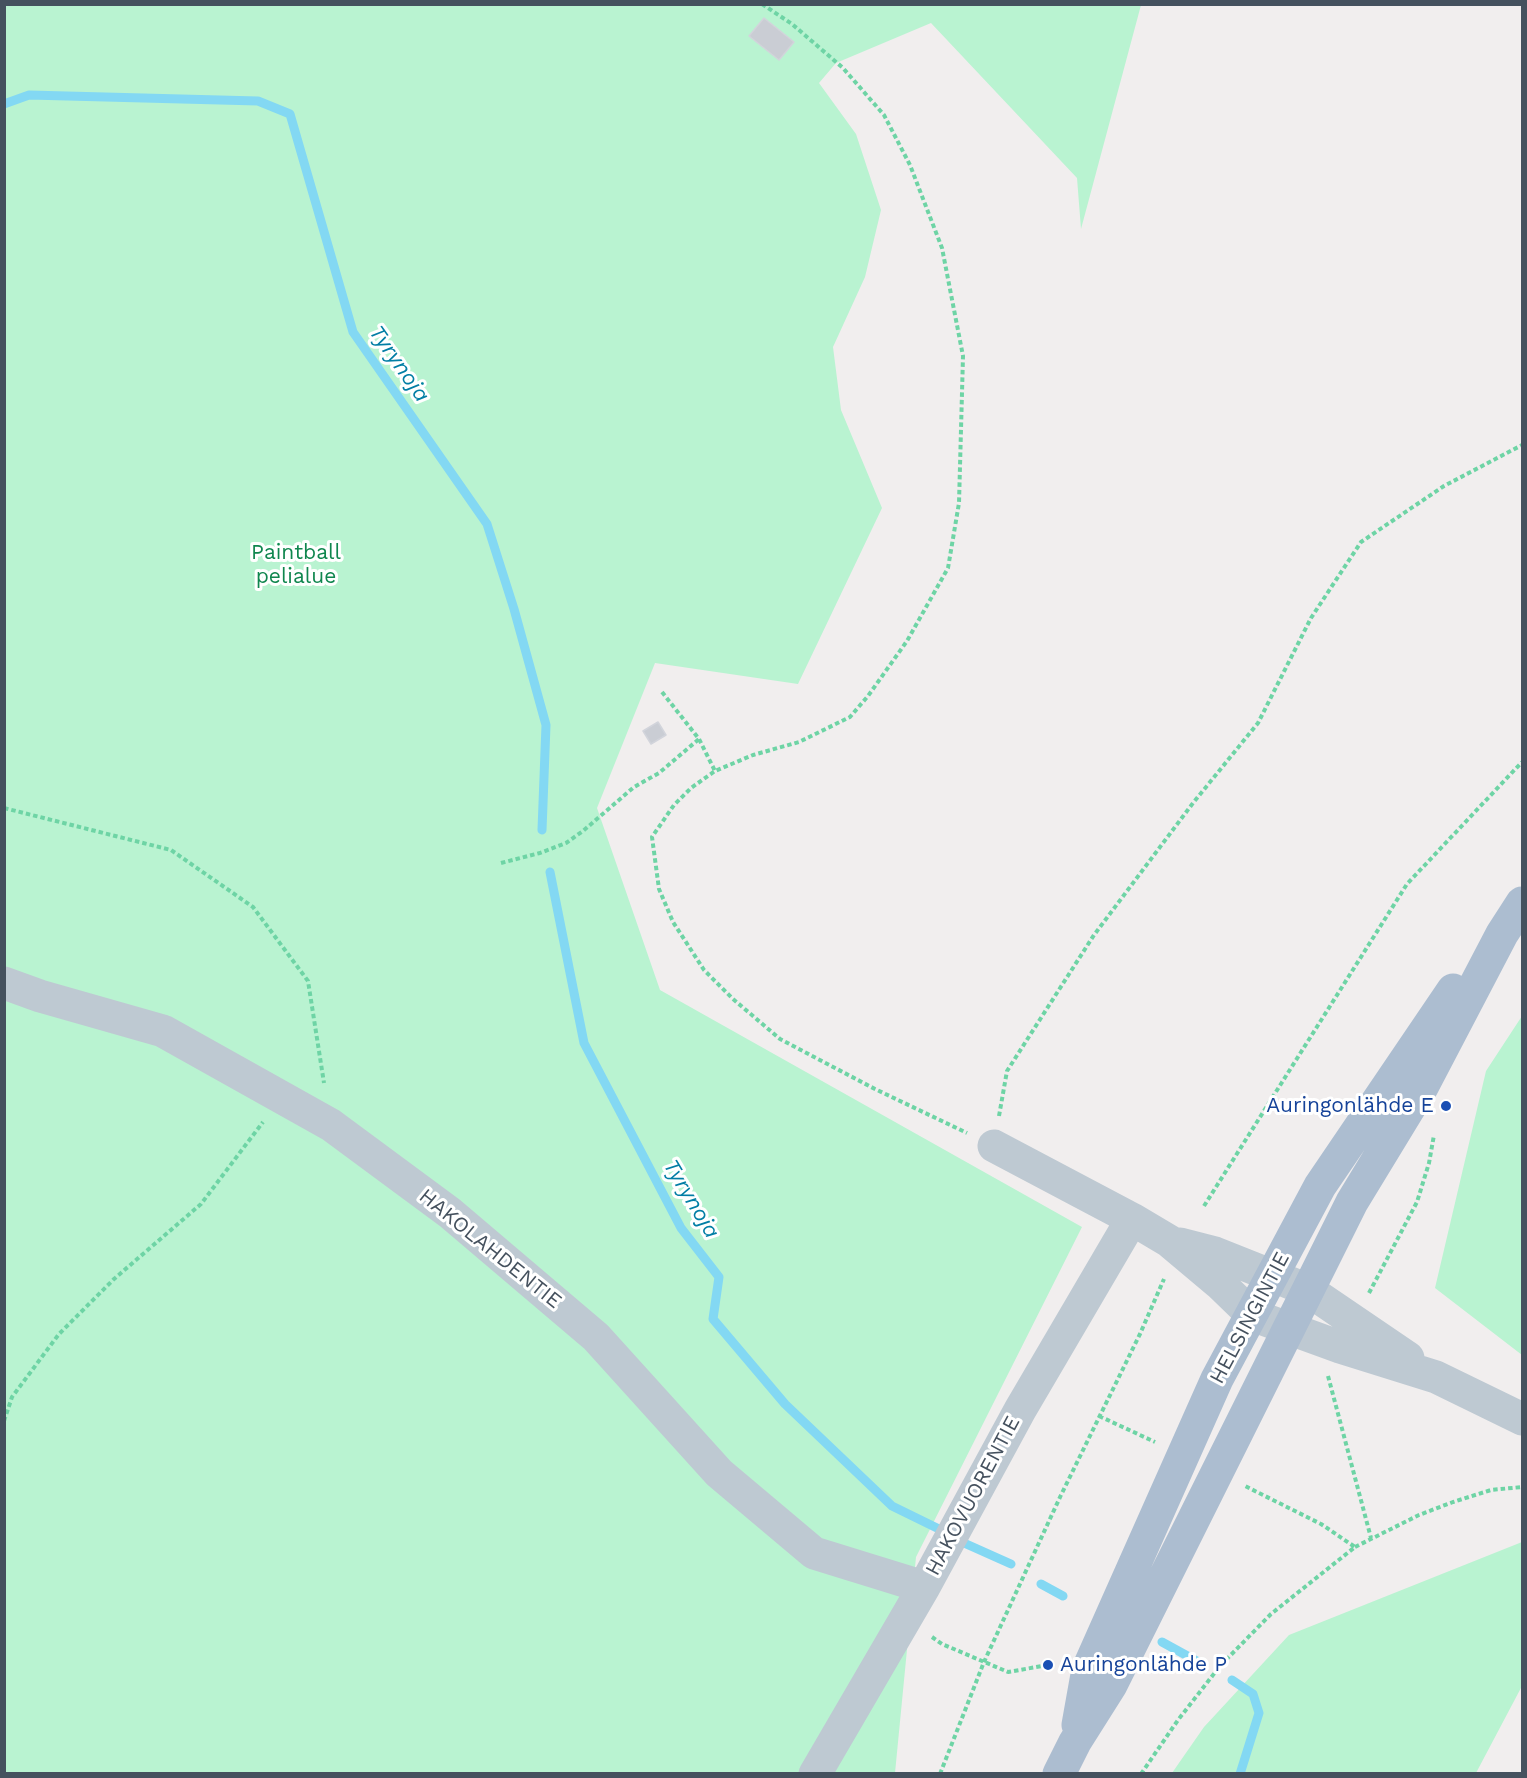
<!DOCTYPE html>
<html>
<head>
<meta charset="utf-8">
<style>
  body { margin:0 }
  #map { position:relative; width:1527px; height:1778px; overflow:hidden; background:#f1eeee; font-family:"Work Sans",sans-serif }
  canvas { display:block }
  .frame { position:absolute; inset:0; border:6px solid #45515e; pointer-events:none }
</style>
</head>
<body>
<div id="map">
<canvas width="1527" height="1778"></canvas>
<div class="frame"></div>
</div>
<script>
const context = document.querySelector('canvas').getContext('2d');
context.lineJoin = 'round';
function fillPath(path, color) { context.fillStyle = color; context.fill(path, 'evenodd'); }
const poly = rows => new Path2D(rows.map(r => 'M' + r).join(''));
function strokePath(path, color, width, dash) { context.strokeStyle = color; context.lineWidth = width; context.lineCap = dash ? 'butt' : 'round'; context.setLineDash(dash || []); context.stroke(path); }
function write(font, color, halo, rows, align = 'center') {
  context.font = font + ' "Work Sans",sans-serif'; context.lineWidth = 6; context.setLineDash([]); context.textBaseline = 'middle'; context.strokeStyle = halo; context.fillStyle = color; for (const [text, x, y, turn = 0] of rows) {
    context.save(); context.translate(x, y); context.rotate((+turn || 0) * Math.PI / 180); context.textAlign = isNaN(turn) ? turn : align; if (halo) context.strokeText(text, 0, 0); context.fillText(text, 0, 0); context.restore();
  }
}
fillPath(poly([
  [5,5,1141,5,1081,229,1077,178,931,23,836,63,819,83,856,134,881,210,865,277,833,347,841,410,882,508,798,684,655,663,597,808,660,990,1082,1227,916,1557,895,1773,5,1774],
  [1522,1016,1522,1355,1435,1288,1486,1071],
  [1522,1542,1522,1686,1476,1773,1172,1773,1204,1727,1289,1635]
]), '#b9f3d1');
strokePath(poly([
  [4,104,29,95,258,101,290,114,353,332,487,524,514,609,546,725,542,830],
  [550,872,584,1043,681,1228,719,1277,713,1319,785,1404,892,1506,939,1529],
  [964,1543,1011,1564],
  [1041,1584,1063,1596],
  [1162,1642,1204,1665],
  [1232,1680,1253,1694,1259,1713,1240,1774]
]), '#83d8f3', 9);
const building = poly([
  [764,18,794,42,779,60,749,36,764,18],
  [658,722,666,735,651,744,643,731,658,722]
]);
fillPath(building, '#cacdd4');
strokePath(building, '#d2d4db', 1.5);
strokePath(poly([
  [762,4,792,24,843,68,884,115,910,165,942,248,963,356,959,503,948,568,907,641,868,696,850,717,799,742,753,755,715,771,691,788,674,805,652,837,659,889,673,922,704,970,733,999,780,1039,875,1089,967,1133],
  [662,692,699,739,715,771],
  [4,808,171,850,253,907,308,981,324,1083],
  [501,863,540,853,566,843,583,831,634,787,659,773,699,739],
  [999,1116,1007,1071,1094,935,1193,803,1258,723,1311,618,1361,542,1444,486,1522,445],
  [1204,1206,1407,884,1522,762],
  [1369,1293,1417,1202,1429,1163,1434,1135],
  [1328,1376,1371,1538],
  [1099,1416,1155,1442],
  [4,1421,12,1397,59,1334,114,1279,201,1204,263,1122],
  [1355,1547,1419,1515,1453,1502,1491,1490,1522,1487],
  [932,1637,942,1644,1008,1672,1048,1665],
  [940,1774,984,1662,1061,1495,1140,1334,1164,1279],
  [1141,1774,1178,1720,1220,1666,1271,1614,1355,1547,1321,1524,1245,1486]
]), '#6ed4a5', 4, [4.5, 3]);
strokePath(poly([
  [4,983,40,996,163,1031,331,1125,450,1213,596,1337,719,1473,814,1553,924,1587],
  [994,1146,1132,1219,1169,1241,1219,1283,1252,1315,1340,1347,1436,1377,1522,1419],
  [1180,1244,1215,1253,1308,1290,1408,1358],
  [815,1774,924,1587,1020,1410,1132,1219]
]), '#bec9d2', 33);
strokePath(poly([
  [1078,1725,1088,1669,1217,1379,1320,1186,1453,990],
  [1059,1774,1075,1742,1111,1685,1352,1202,1422,1087,1502,934,1522,903]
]), '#acbdd0', 33);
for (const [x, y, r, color] of [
  [1446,1106,6,"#1a4fb4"],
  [1048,1665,6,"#1a4fb4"]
]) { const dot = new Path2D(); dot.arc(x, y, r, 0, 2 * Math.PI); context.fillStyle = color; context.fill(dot); strokePath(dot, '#fff', 2); }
write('21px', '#0f864e', '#fff', [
  ["Paintball",296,553],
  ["pelialue",296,577]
]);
write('21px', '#164399', '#fff', [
  ["Auringonlähde E",1434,1106],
  ["Auringonlähde P",1060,1665,"left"]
], 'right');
write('21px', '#45515e', '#fff', [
  ["HAKOLAHDENTIE",490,1249,39],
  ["HELSINGINTIE",1250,1318,-62],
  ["HAKOVUORENTIE",973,1496,-62]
]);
write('italic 22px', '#027ea5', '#fff', [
  ["Tyrynoja",399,364,55],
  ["Tyrynoja",691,1199,59]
]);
</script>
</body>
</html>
